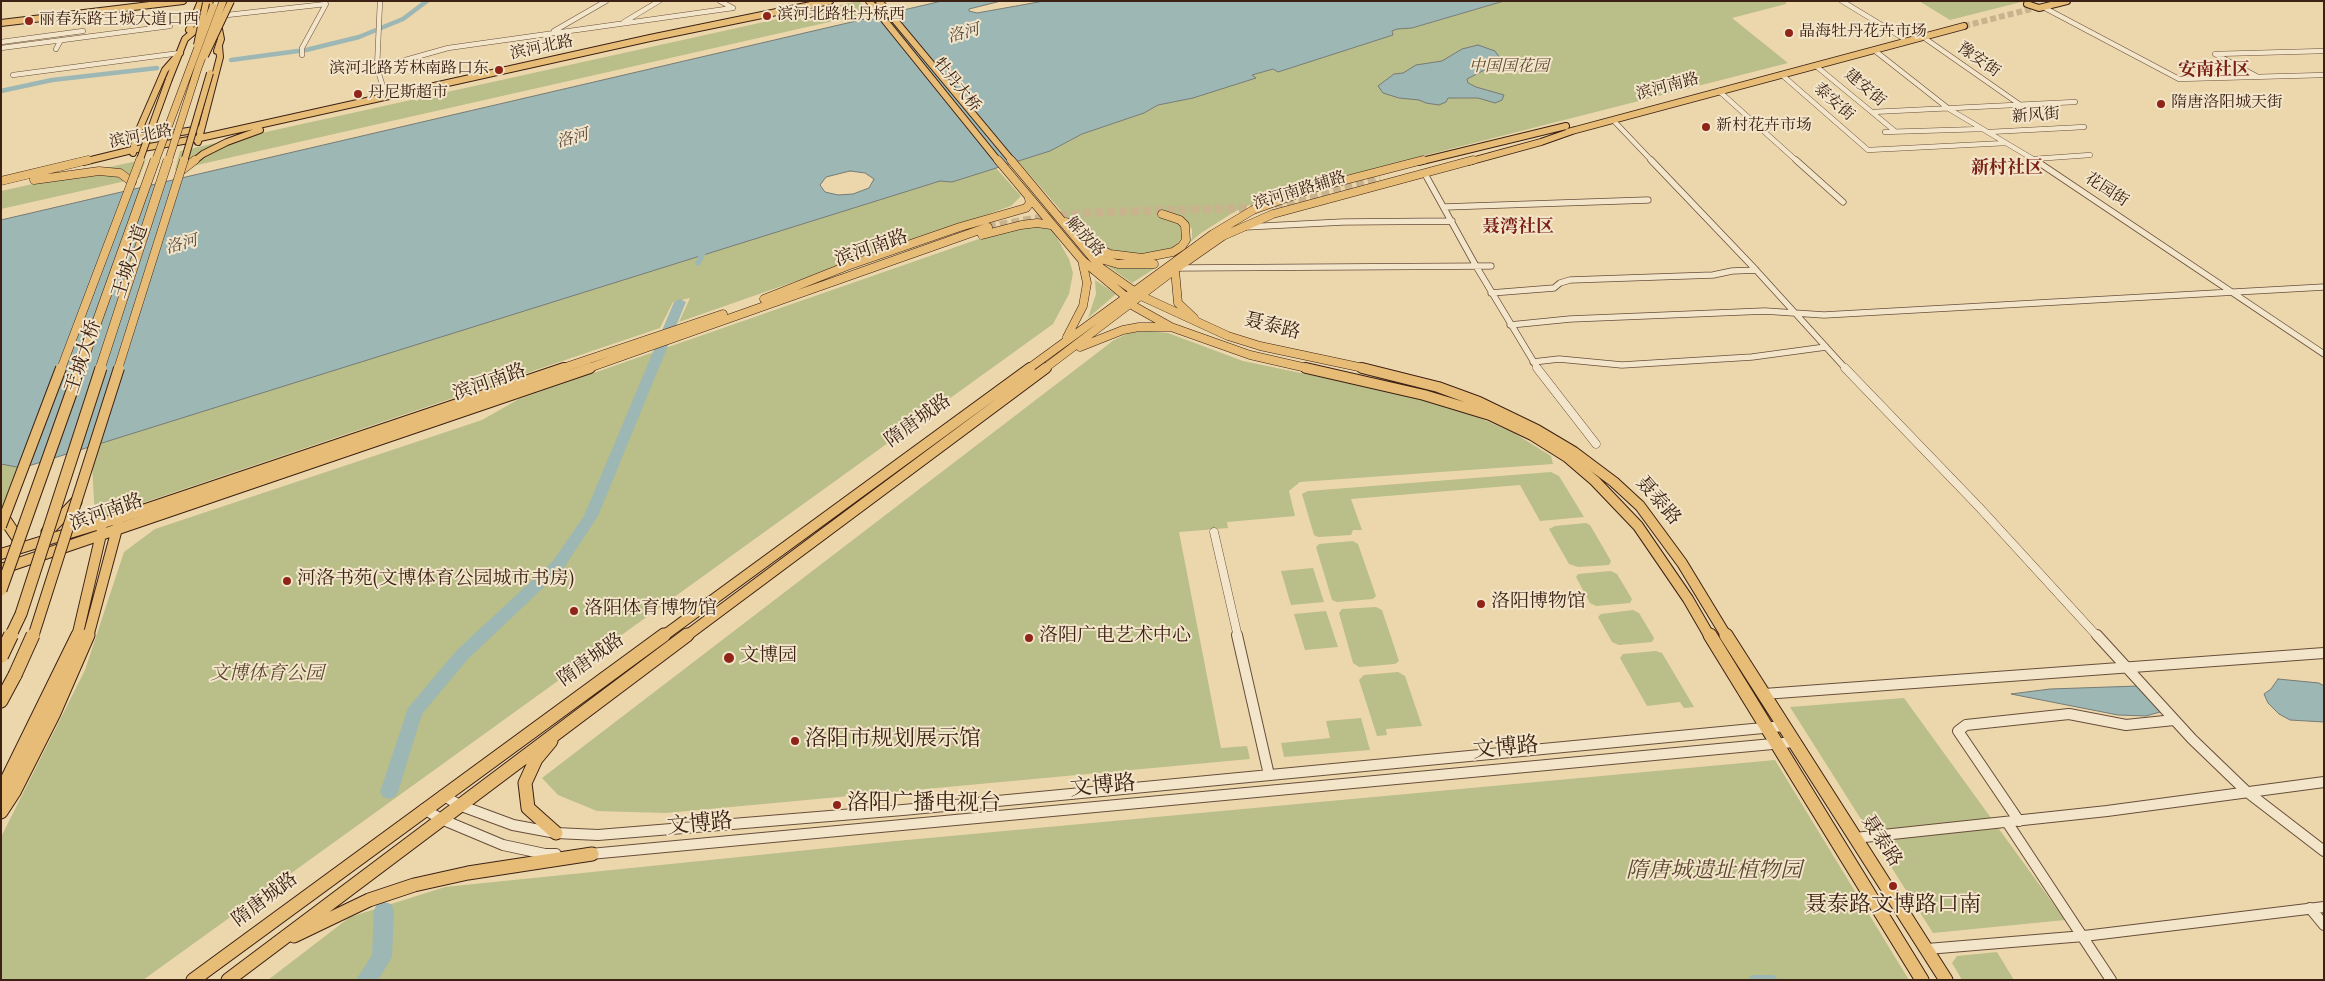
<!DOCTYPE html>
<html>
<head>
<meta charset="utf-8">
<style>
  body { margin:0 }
  #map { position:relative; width:2325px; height:981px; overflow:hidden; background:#ecd7ad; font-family:Vollkorn,serif }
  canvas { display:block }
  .frame { position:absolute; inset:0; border:2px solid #3c2114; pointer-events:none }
</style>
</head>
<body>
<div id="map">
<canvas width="2325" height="981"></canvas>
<div class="frame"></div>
</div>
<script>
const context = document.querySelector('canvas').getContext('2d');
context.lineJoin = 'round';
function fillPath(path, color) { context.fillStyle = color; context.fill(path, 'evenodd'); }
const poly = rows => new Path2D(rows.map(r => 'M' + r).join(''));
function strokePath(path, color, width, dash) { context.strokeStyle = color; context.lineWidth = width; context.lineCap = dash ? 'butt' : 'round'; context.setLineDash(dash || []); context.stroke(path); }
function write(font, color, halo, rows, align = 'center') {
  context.font = font + ' Vollkorn,"Noto Serif SC",serif'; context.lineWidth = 4; context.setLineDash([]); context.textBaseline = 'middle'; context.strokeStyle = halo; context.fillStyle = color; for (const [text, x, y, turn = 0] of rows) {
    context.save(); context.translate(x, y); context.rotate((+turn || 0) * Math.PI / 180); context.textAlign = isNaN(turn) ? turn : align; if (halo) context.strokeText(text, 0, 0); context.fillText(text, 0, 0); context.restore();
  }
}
fillPath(poly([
  [859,1,869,13,175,170,180,151],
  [1504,1,1786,1,1786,4,1732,18,1788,63,1305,186,1254,203,1234,212,1201,233,1188,244,1192,238,1192,230,1189,224,1184,220,1170,219,1178,224,1183,231,1182,237,1178,243,1169,250,1140,256,1110,251,1098,244,1082,225,1069,220,1018,161,1050,151,1082,134,1144,113,1158,105,1193,98,1255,78,1251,75,1273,69,1278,72,1393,35,1392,31,1397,29,1413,28],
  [1919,1,2025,1,1950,20],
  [146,159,139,178,1,209,1,191],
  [996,168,1021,196,1011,206,679,322,690,298,673,302,660,328,95,519,91,446,940,181,952,182],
  [1041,225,1052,229,1069,259,1073,273,1069,294,1053,324,143,980,1,980,1,837,85,670,124,552,155,529,482,420,519,399,993,234],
  [1105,264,1126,268,1160,265,1132,283],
  [1095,280,1116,294,1088,318,1096,294],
  [1147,331,1168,333,1243,361,1402,394,1466,412,1514,433,1551,456,1553,464,1300,482,1289,491,1295,516,1227,522,1228,528,1179,532,1221,748,1247,746,1250,759,666,813,597,811,558,795,542,778,1114,340,1129,333],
  [1,464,22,468,1,526],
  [1551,472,1559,476,1584,517,1540,521,1520,485,1351,499,1362,530,1353,530,1351,535,1318,537,1314,535,1302,494,1308,491],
  [1586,523,1590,525,1611,561,1609,565,1578,567,1569,564,1549,529,1555,526],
  [1353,541,1358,544,1376,596,1373,599,1337,602,1332,600,1316,547,1319,544],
  [1313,568,1324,602,1291,605,1281,571],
  [1611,571,1617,574,1632,599,1630,603,1596,606,1590,603,1576,577,1578,574],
  [1376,607,1382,610,1399,661,1395,664,1359,667,1353,663,1339,613,1342,609],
  [1633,610,1639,613,1654,638,1652,642,1619,645,1612,642,1598,617,1601,614],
  [1326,611,1338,647,1305,650,1294,614],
  [1656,651,1662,653,1694,707,1684,708,1680,702,1647,706,1620,658,1623,654],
  [1398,672,1405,676,1422,726,1386,729,1387,735,1377,736,1359,680,1364,675],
  [1904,698,2065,920,1933,933,1790,707],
  [1361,718,1370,750,1284,757,1281,743,1330,738,1326,721],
  [1775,760,1909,980,268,980,350,917,445,887,896,841],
  [1997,952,2014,980,1962,980,1952,963,1957,956]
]), '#babe88');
const water = poly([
  [942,1,1001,1,969,9,969,11,977,13,1044,1,1504,1,1412,28,1397,29,1392,31,1393,35,1278,72,1273,69,1252,75,1256,78,1193,98,1158,105,1144,113,1082,134,1050,151,952,182,940,181,22,468,1,464,1,220,942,1],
  [850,171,865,173,874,179,869,188,853,194,838,195,825,192,820,185,826,177,850,171],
  [1478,45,1495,51,1502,61,1467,79,1468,83,1476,87,1504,95,1502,100,1495,103,1478,98,1448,98,1446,102,1439,105,1426,103,1419,100,1399,98,1383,93,1378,86,1394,74,1403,73,1416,65,1442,61,1462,49,1478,45],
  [2278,679,2319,683,2324,686,2324,722,2290,720,2279,714,2268,703,2264,694,2271,689,2278,679],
  [2138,686,2160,712,2146,716,2118,715,2011,694,2050,689,2138,686]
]);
fillPath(water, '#9db7b5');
strokePath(water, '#767b75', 1);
strokePath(poly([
  [306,50,359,37,403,19,427,1],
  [231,60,298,51],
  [1,91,52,80,157,68]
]), '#9db7b5', 4.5);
strokePath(poly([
  [698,263,705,249]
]), '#9db7b5', 5.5);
strokePath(poly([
  [1754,980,1772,980]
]), '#9db7b5', 10);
fillPath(poly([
  [680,299,686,302,598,516,563,569,468,659,422,714,398,792,395,797,389,799,383,797,380,792,408,708,456,651,553,561,584,516,674,302,680,299],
  [384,902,391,904,394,910,392,957,378,980,356,980,372,955,374,910,377,904,384,902]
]), '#9db7b5');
strokePath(poly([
  [1964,26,2043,6]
]), '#c9b38e', 6, [6, 3]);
strokePath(poly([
  [988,227,1051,216,1101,212,1250,208,1285,202,1380,178]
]), '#c9b38e', 8, [8, 4]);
const minorFar3 = poly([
  [380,1,377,68,386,96],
  [720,1,733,8],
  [1842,1,1903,38],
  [2043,7,2179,79,2324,75],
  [227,15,326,4,302,48,302,55],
  [624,22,659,1],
  [554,31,606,1],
  [1923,37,2019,104],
  [1,42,83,31],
  [1,48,170,26],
  [56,49,61,40],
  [1874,50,1949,109,2038,162],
  [1816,66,1896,132],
  [377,68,448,48,733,8],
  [13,75,180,53],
  [1782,75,1868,150,2006,143],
  [2256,76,2215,54,2324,51],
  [1719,91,1798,162],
  [1872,112,2075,102],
  [1613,120,1653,162],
  [1885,132,1982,129],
  [1989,132,2084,127],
  [2033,159,2090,155]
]);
const minorFar2 = poly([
  [1651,160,1756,270,1846,369],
  [1796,160,1843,202],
  [2035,160,2324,354],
  [1425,174,1476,266,1538,369],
  [1444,207,1648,200],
  [1245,227,1343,222,1452,221],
  [1177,268,1491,266],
  [1491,293,1554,288,1560,283,1570,280,1713,275,1732,271,1756,270],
  [1510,325,1570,319,1765,311,1824,315,2324,287],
  [1533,362,1559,359,1622,365,1752,357,1826,347]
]);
const minorFar1 = poly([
  [1537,368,1596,444],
  [1845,368,1979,507,2098,637],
  [1214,532,1238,637]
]);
const minor = poly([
  [1237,635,1269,775],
  [2097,635,2192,739,2246,791,2324,851],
  [1764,694,2324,653],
  [443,795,459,805,513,825,556,833,598,835,903,810,1784,726],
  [424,809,441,819,503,845,545,854,556,854],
  [2019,821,1958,731,1966,725,2069,714,2126,725,2174,720],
  [2007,822,2111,980],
  [1855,838,2107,811,2324,782],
  [590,854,1794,742],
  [2310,908,2324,925],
  [1927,949,2084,936,2324,907]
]);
const majorFar3 = poly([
  [869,1,999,162],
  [879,1,1013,162],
  [2027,4,2039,8,2067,1],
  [1,23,183,1],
  [189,30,201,1],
  [217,51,221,39,218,24,220,19],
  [169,79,185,39,199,27,210,1],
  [1568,132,1964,26],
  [135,139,201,129],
  [198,142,220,57,219,46],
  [133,153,135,139,165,70,180,53],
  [83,162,132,150,200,138,650,38,830,1],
  [193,162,203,154,227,142,260,130],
  [1418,162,1566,126],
  [1468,162,1541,142,1575,130]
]);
const majorFar2 = poly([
  [998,160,1082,260,1125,296,1128,301],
  [1011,160,1101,268,1141,296,1228,336,1260,346,1368,369],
  [181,171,195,160],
  [34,180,99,171,120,173,132,182],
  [1,181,88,160],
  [1066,222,1078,229,1098,248,1110,254,1142,258,1173,252,1182,246,1186,240,1185,225,1180,220,1162,214],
  [982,235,1021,225,1037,223,1051,225],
  [1092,252,1104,260,1118,264,1154,264],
  [1175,270,1178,303,1194,318],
  [764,299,847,266,960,227,1026,208,1030,203,1029,199],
  [1130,304,1171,327,1250,355,1311,369],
  [1067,337,1083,306,1087,283,1082,260],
  [1080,347,1123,330,1139,327,1169,327],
  [560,369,723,314],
  [586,369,988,227],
  [1028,369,1213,234,1253,210,1311,189,1423,160],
  [1044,369,1177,268,1223,236,1273,214,1473,160]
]);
const majorFar1 = poly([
  [1306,368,1424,395,1490,415,1532,435,1567,457,1595,481,1638,526,1688,599,1710,637],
  [1362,368,1438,387,1479,402,1537,430,1574,452,1614,482,1640,506,1682,563,1727,637],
  [1,554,119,518,564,368],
  [1,569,590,368],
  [77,637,102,530],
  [88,637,118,525],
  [662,637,1030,368],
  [685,637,1046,368]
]);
const major = poly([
  [1710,635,1922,980],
  [1726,635,1946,980],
  [1,701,15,675],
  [551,741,536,759,525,783,528,808,556,833],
  [1,792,78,635],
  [1,812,14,792,54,713,88,635],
  [294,936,369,900,414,885,468,873,592,854],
  [193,980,664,635],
  [228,980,687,635]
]);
const highway = poly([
  [4,518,18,539],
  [47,532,76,502]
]);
strokePath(minorFar3, '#684e3a', 5.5);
strokePath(minorFar2, '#684e3a', 7);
strokePath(minorFar1, '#684e3a', 9);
strokePath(minor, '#684e3a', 12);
strokePath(majorFar3, '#3c2114', 8);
strokePath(majorFar2, '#3c2114', 9);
strokePath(majorFar1, '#3c2114', 12);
strokePath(major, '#3c2114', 15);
strokePath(highway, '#3c2114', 13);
strokePath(minorFar3, '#f3e5ca', 4.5);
strokePath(minorFar2, '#f3e5ca', 5.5);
strokePath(minorFar1, '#f3e5ca', 8);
strokePath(minor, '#f3e5ca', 10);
strokePath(majorFar3, '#e6bc76', 6);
strokePath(majorFar2, '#e6bc76', 8);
strokePath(majorFar1, '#e6bc76', 10);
strokePath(major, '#e6bc76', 13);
strokePath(highway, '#e6bc76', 11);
const majorBridgeFar3 = poly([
  [197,45,206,3],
  [205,56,231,1],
  [139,162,169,79],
  [184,162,210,73]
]);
const majorBridgeFar2 = poly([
  [61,369,140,160],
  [118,369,184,160]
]);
const majorBridgeFar1 = poly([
  [1,526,61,368],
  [33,637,119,368]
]);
const majorBridge = poly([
  [15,675,33,635]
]);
const highwayBridgeFar3 = poly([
  [155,162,213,7],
  [168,162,198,68,223,1]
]);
const highwayBridgeFar2 = poly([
  [80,369,155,160],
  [100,369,168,160]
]);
const highwayBridgeFar1 = poly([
  [1,590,80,368],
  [10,637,21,614,101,368]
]);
const highwayBridge = poly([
  [1,656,11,635]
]);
strokePath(majorBridgeFar3, '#3c2114', 8, []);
strokePath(majorBridgeFar2, '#3c2114', 9, []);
strokePath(majorBridgeFar1, '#3c2114', 12, []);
strokePath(majorBridge, '#3c2114', 15, []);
strokePath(highwayBridgeFar3, '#3c2114', 8, []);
strokePath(highwayBridgeFar2, '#3c2114', 10, []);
strokePath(highwayBridgeFar1, '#3c2114', 13, []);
strokePath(highwayBridge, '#3c2114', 16, []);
strokePath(majorBridgeFar3, '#e6bc76', 6);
strokePath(majorBridgeFar2, '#e6bc76', 8);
strokePath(majorBridgeFar1, '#e6bc76', 10);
strokePath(majorBridge, '#e6bc76', 13);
strokePath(highwayBridgeFar3, '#e6bc76', 7);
strokePath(highwayBridgeFar2, '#e6bc76', 9);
strokePath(highwayBridgeFar1, '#e6bc76', 11);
strokePath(highwayBridge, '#e6bc76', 14);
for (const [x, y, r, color] of [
  [767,16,5,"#8f2418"],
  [29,21,5,"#8f2418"],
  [1789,33,5,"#8f2418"],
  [499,70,5,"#8f2418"],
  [358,94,5,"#8f2418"],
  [2161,104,5,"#8f2418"],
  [1706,127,5,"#8f2418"],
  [287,581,5,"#8f2418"],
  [1481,604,5,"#8f2418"],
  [574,611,5,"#8f2418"],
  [1029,638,5,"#8f2418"],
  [729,658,6,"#8f2418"],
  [795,741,5,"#8f2418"],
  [837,805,5,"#8f2418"],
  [1893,886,5,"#8f2418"]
]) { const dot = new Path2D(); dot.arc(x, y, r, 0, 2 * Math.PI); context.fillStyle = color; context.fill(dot); strokePath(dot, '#f3e5ca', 2); }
write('16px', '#3c2114', '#f3e5ca', [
  ["滨河北路牡丹桥西",777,16],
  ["丽春东路王城大道口西",39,21],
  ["晶海牡丹花卉市场",1799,33],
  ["滨河北路芳林南路口东",489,70,"right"],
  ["丹尼斯超市",368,94],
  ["隋唐洛阳城天街",2171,104],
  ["新村花卉市场",1716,127]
], 'left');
write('italic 16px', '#54463c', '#f3e5ca', [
  ["洛河",964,35,-15],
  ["洛河",573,140,-15],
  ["洛河",182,246,-15]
]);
write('16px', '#3c2114', '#f3e5ca', [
  ["滨河北路",542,49,-12],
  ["豫安街",1978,61,35],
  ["牡丹大桥",956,86,51],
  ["滨河南路",1668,88,-15],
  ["建安街",1864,89,40],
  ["泰安街",1833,103,41],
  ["新风街",2036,117,-4],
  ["滨河北路",141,138,-11],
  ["花园街",2106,191,33],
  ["滨河南路辅路",1300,192,-17],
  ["解放路",1084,238,47]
]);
write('italic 16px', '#5c4831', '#f3e5ca', [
  ["中国国花园",1509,68]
]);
write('bold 18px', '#7a1f14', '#f3e5ca', [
  ["安南社区",2214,72],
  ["新村社区",2007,170],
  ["聂湾社区",1518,229]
]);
write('19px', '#3c2114', '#f3e5ca', [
  ["滨河南路",872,250,-19],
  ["王城大道",132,262,-72],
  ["聂泰路",1272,328,14],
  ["王城大桥",85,357,-72],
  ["滨河南路",490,384,-19],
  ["隋唐城路",919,422,-36],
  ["聂泰路",1657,502,49],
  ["滨河南路",107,514,-19],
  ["隋唐城路",592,661,-36],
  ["聂泰路",1880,842,57],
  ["隋唐城路",266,901,-37]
]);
write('19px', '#3c2114', '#f3e5ca', [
  ["河洛书苑(文博体育公园城市书房)",297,581],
  ["洛阳博物馆",1491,604],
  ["洛阳体育博物馆",584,611],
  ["洛阳广电艺术中心",1039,638],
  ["文博园",740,658]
], 'left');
write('italic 19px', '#5c4831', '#f3e5ca', [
  ["文博体育公园",267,676]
]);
write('22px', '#3c2114', '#f3e5ca', [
  ["洛阳市规划展示馆",805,741],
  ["洛阳广播电视台",847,805],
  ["聂泰路文博路口南",1893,907,"center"]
], 'left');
write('22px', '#3c2114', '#f3e5ca', [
  ["文博路",1506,750,-5],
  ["文博路",1103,788,-5],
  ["文博路",700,826,-5]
]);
write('italic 22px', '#5c4831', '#f3e5ca', [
  ["隋唐城遗址植物园",1714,873]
]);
</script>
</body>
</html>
